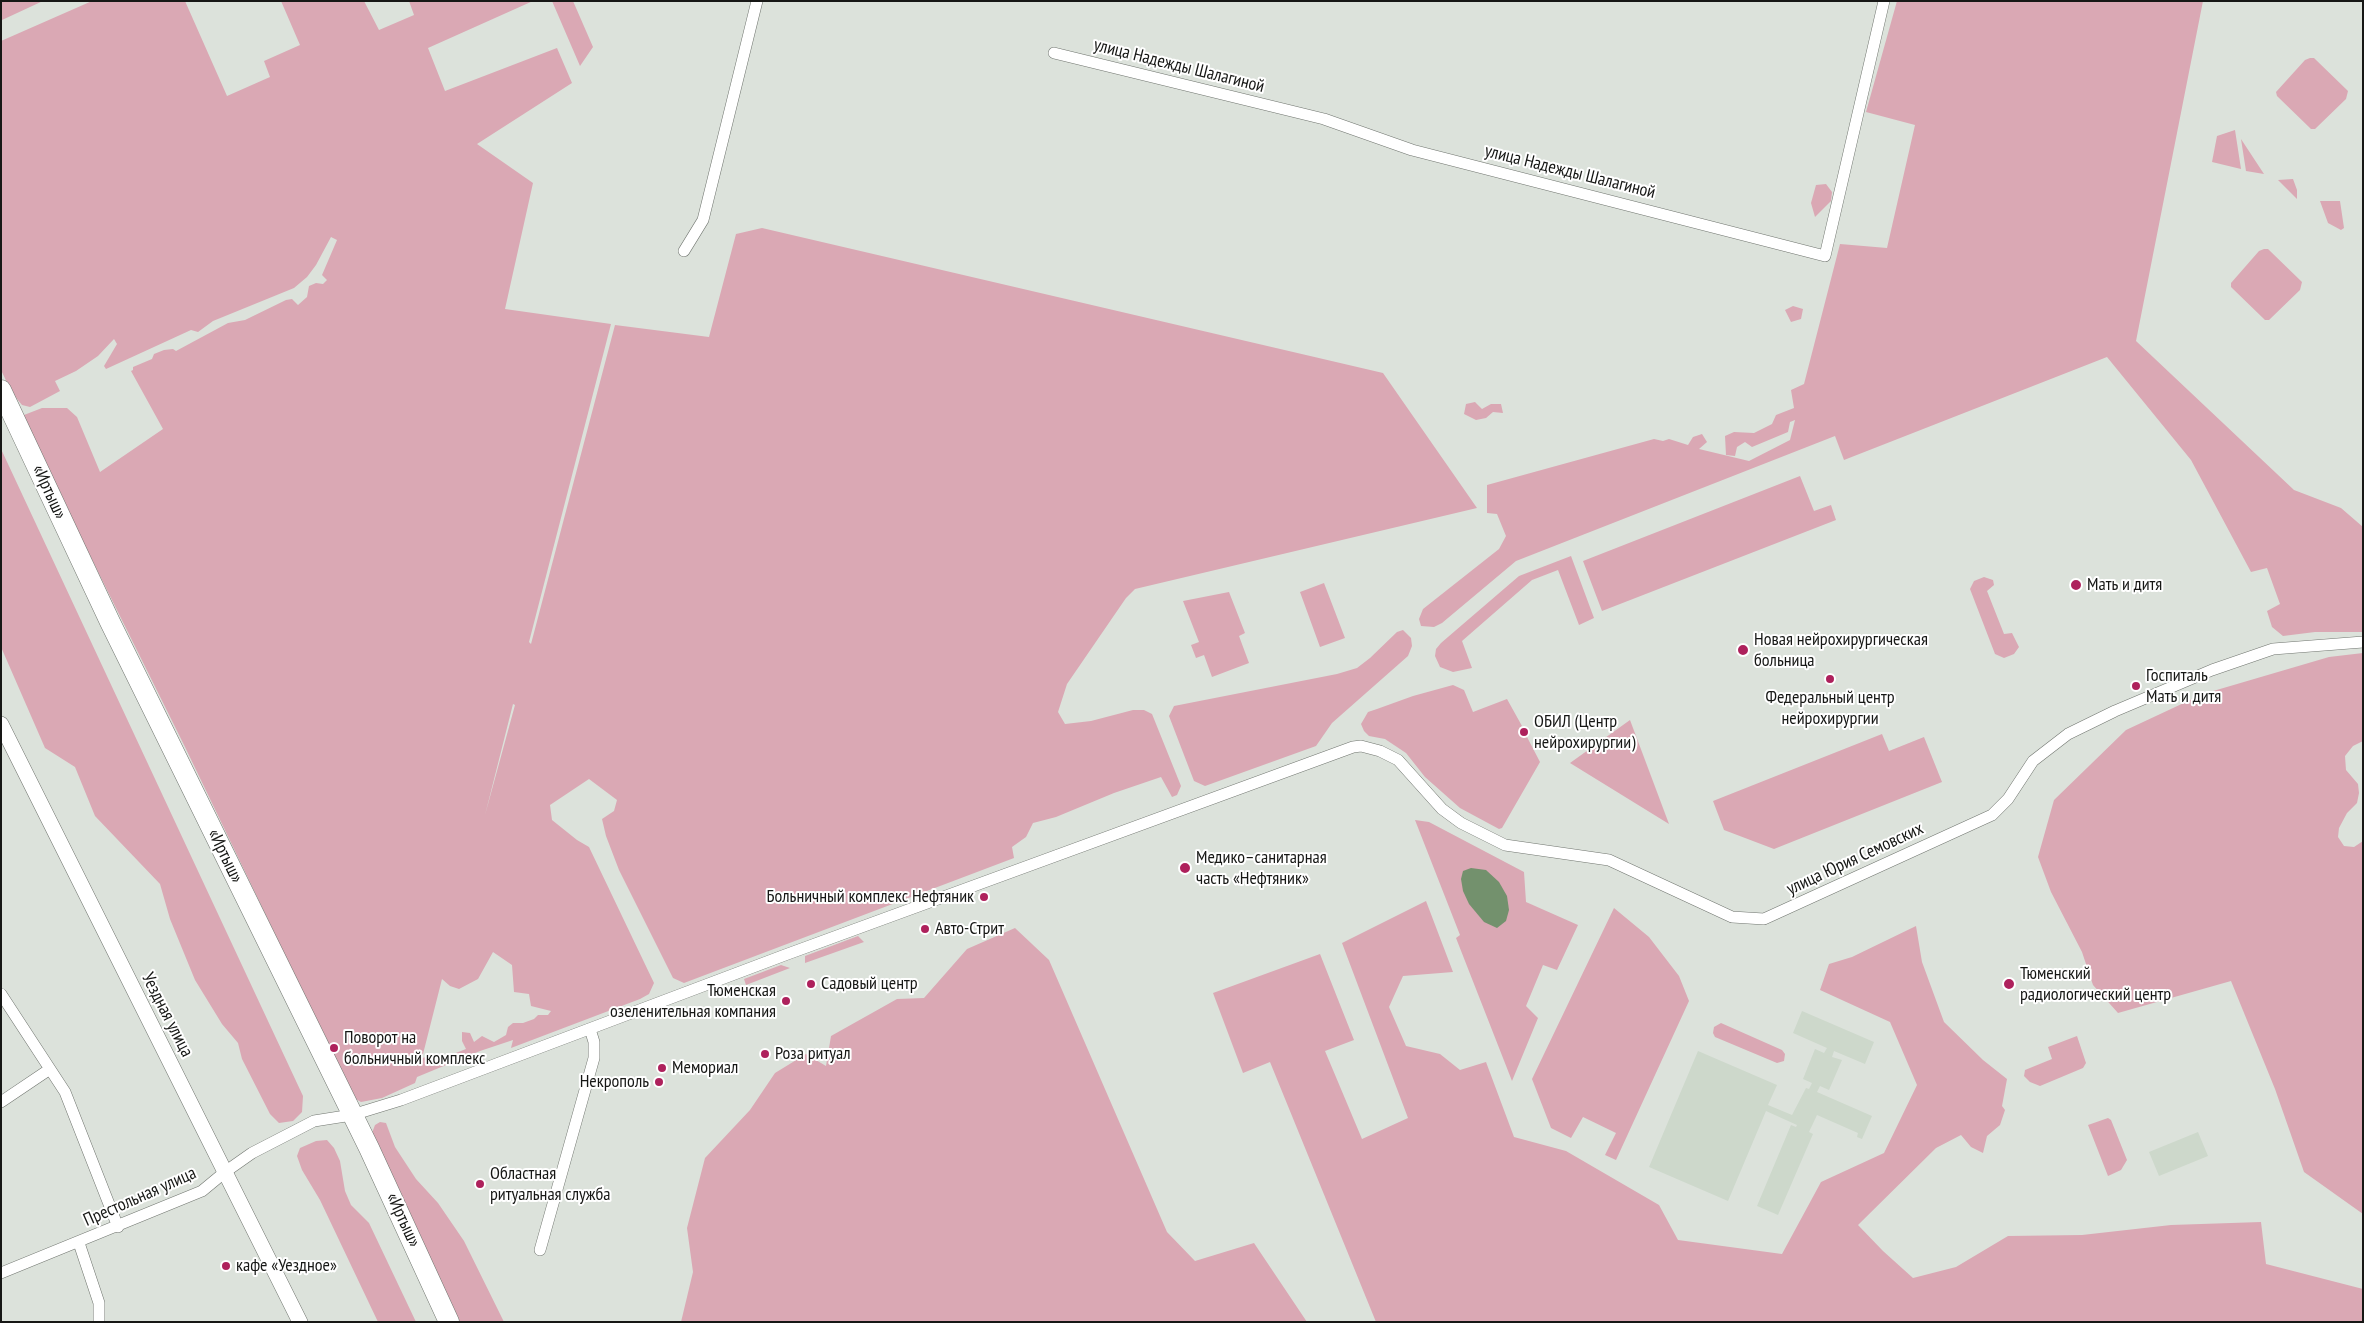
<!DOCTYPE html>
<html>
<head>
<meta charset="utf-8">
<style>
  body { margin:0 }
  #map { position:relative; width:2364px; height:1323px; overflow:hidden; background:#dce2db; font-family:"PT Sans Narrow",sans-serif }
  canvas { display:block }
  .frame { position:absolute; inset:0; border:2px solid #161715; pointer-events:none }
</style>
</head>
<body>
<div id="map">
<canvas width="2364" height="1323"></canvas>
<div class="frame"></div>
</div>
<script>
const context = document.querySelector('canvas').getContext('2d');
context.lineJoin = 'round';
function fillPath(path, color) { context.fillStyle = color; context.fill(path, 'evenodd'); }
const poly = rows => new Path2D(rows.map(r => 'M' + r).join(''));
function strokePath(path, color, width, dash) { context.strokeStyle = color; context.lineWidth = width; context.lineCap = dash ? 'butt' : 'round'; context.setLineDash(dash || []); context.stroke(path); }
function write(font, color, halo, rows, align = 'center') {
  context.font = font + ' "PT Sans Narrow",sans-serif'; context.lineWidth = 4; context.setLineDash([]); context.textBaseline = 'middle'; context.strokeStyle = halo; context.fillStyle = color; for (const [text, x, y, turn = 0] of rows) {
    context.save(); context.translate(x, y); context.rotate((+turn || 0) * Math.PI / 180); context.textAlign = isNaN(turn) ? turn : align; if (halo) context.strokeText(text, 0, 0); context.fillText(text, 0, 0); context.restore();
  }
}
fillPath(poly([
  [1802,1011,1874,1042,1865,1064,1834,1051,1832,1057,1842,1060,1829,1090,1820,1086,1817,1092,1872,1116,1862,1139,1857,1137,1858,1133,1817,1115,1809,1132,1813,1134,1778,1215,1757,1206,1791,1125,1796,1127,1797,1125,1766,1111,1728,1201,1649,1167,1698,1051,1777,1085,1768,1105,1792,1115,1806,1088,1809,1089,1812,1083,1803,1079,1815,1049,1824,1053,1827,1048,1793,1033],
  [2198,1132,2208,1156,2159,1176,2149,1152]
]), '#cdd8cb');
fillPath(poly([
  [1,1,43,1,2,20],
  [92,1,185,1,227,96,270,77,264,61,300,45,281,1,364,1,379,30,414,15,409,1,533,1,428,48,445,91,557,48,572,83,477,144,533,183,505,309,611,324,529,642,531,644,615,325,709,337,736,234,762,228,1383,373,1477,508,1135,589,1126,598,1067,684,1058,712,1065,724,1091,721,1133,710,1144,710,1152,714,1181,786,1177,795,1172,797,1161,777,1114,793,1056,817,1033,823,1026,837,1012,847,1014,858,684,983,673,978,619,870,606,836,602,819,614,811,617,800,589,779,550,805,552,820,577,840,589,847,654,983,649,994,640,999,511,1048,513,1040,480,1051,417,1077,415,1083,382,1098,361,1102,354,1098,348,1086,185,747,31,437,24,415,42,408,67,408,77,417,100,472,163,429,131,371,133,370,133,367,152,359,154,354,164,350,173,349,176,351,228,323,245,320,286,300,292,299,298,305,307,297,309,286,316,283,323,284,327,280,322,275,337,240,331,237,316,265,307,277,294,288,213,321,198,332,191,330,106,369,104,366,117,344,114,339,98,356,76,371,55,381,60,391,30,407,22,405,12,393,1,370,1,41],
  [513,704,515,705,485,815],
  [493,952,512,965,514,992,529,994,531,1006,551,1011,548,1015,538,1015,534,1019,523,1023,513,1023,508,1027,506,1035,494,1042,482,1036,474,1042,470,1033,462,1032,462,1041,466,1049,448,1056,442,1054,422,1058,442,979,450,986,459,989,478,979],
  [552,1,573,1,593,47,580,66],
  [1897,1,2203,1,2136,341,2294,490,2341,508,2363,527,2363,632,2315,632,2283,636,2272,627,2267,611,2280,604,2267,568,2251,572,2191,460,2107,357,1844,460,1835,436,1516,561,1442,623,1434,627,1421,626,1419,619,1423,609,1499,549,1506,536,1497,514,1487,513,1487,485,1654,439,1663,441,1669,439,1688,445,1693,437,1702,434,1707,442,1699,449,1749,461,1790,440,1795,420,1790,422,1788,432,1752,447,1745,442,1737,447,1735,456,1726,455,1725,436,1734,432,1754,433,1772,424,1776,415,1794,408,1791,390,1804,384,1840,244,1887,248,1915,125,1866,112],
  [2310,58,2314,58,2348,91,2346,99,2315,129,2311,129,2277,96,2276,92,2305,60],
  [2235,130,2241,169,2212,162,2217,136],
  [2241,139,2264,174,2246,171],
  [2293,179,2297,190,2297,199,2278,180],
  [1826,184,1832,192,1831,201,1815,217,1811,203,1816,185],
  [2320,201,2340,201,2344,228,2341,230,2328,223],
  [2264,249,2268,249,2302,282,2300,290,2269,320,2265,320,2231,287,2231,283,2259,251],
  [1793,306,1803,309,1801,319,1791,322,1785,310],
  [1475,402,1482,409,1491,404,1501,404,1503,413,1493,412,1486,418,1476,420,1464,414,1466,404],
  [1,449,303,1096,302,1112,293,1121,279,1123,270,1114,242,1059,238,1043,222,1024,195,980,170,919,160,884,95,816,75,767,45,748,1,647],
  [1800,476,1814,511,1831,505,1836,520,1602,611,1583,561],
  [1571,556,1594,618,1579,625,1558,570,1532,580,1462,641,1472,668,1453,672,1440,667,1435,656,1436,649,1441,643,1519,576],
  [1984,577,1993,580,1994,585,1987,591,2004,634,2012,633,2019,647,2014,654,2004,658,1995,654,1970,589,1974,581],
  [1324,583,1345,638,1320,647,1300,592],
  [1229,592,1245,633,1239,636,1249,663,1212,677,1204,655,1196,658,1191,645,1199,642,1183,601],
  [1403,630,1411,638,1412,646,1408,656,1332,723,1316,746,1205,786,1194,781,1169,716,1174,706,1337,674,1357,668,1370,658,1397,632],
  [2363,653,2363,741,2353,746,2345,756,2346,770,2358,784,2359,793,2357,803,2347,813,2339,828,2338,837,2344,846,2354,847,2363,841,2363,1214,2304,1172,2275,1089,2231,981,2118,1013,2093,985,2082,952,2051,892,2038,857,2054,800,2126,730,2203,694,2329,657],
  [1453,685,1464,690,1473,712,1507,699,1522,726,1519,728,1523,738,1527,737,1540,762,1502,828,1499,829,1460,808,1425,777,1406,753,1385,739,1369,736,1364,731,1361,724,1368,712,1377,709,1413,696],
  [1630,720,1669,824,1570,763],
  [1882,734,1889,751,1924,737,1942,782,1774,849,1724,830,1713,801],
  [1415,820,1429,822,1524,872,1526,902,1578,925,1557,970,1543,965,1526,1006,1538,1018,1512,1081,1456,938,1460,935],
  [1426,901,1453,972,1403,976,1389,1007,1406,1046,1440,1054,1460,1070,1486,1062,1514,1137,1566,1151,1659,1205,1678,1240,1782,1254,1821,1182,1884,1153,1917,1085,1890,1022,1820,990,1829,964,1852,957,1916,926,1922,962,1944,1022,1983,1060,2007,1079,2002,1106,2005,1110,2000,1125,1987,1136,1983,1153,1971,1147,1961,1135,1936,1148,1858,1225,1883,1251,1913,1278,1956,1267,2008,1236,2082,1235,2171,1225,2261,1222,2266,1264,2363,1289,2363,1322,1376,1322,1270,1062,1243,1073,1213,993,1320,954,1354,1040,1325,1051,1362,1139,1408,1118,1342,943],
  [1614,908,1649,937,1679,976,1689,1001,1616,1160,1605,1155,1616,1133,1583,1117,1571,1138,1551,1128,1532,1079],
  [1015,928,1049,960,1167,1232,1195,1261,1254,1243,1307,1322,681,1322,693,1272,687,1228,705,1158,750,1110,775,1073,806,1054,826,1066,831,1036,897,999,924,998,967,949],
  [858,936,864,942,805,963,805,956],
  [781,965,790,968,746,985,744,979],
  [1721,1023,1782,1050,1785,1054,1784,1061,1777,1063,1715,1037,1713,1033,1714,1027],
  [2077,1036,2086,1063,2083,1068,2040,1086,2030,1082,2024,1076,2025,1070,2052,1059,2048,1047],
  [2108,1118,2111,1120,2127,1160,2121,1170,2108,1176,2088,1125],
  [380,1122,386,1123,395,1147,416,1179,438,1203,464,1241,504,1322,460,1322,372,1133,375,1125],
  [327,1140,334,1148,340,1161,345,1191,351,1205,369,1223,416,1322,378,1322,320,1200,302,1170,297,1156,300,1148,316,1141]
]), '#daa8b4');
fillPath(poly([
  [1471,868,1486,870,1499,882,1507,896,1509,910,1506,921,1497,928,1484,922,1469,904,1463,891,1461,879,1463,871]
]), '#73916d');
const minor = poly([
  [1054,53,1324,119,1412,150,1825,256,1884,1],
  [684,251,703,220,757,1],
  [1,994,65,1092,118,1227],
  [1,1102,50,1069],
  [79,1243,99,1303,99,1322],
  [540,1250,594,1058,594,1042,590,1029],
  [1,1273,202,1191,225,1172,252,1153,314,1121,352,1115,401,1100,785,955,1353,747,1361,746,1380,751,1398,760,1442,809,1461,823,1505,845,1609,860,1732,917,1764,919,1992,815,2008,799,2033,761,2068,734,2115,711,2212,670,2273,649,2363,642]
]);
const tertiary = poly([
  [1,724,300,1322]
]);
const trunk = poly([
  [1,390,110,622,369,1148,449,1322]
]);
strokePath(minor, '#70756f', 12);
strokePath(tertiary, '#70756f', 16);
strokePath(trunk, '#70756f', 21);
strokePath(minor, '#fff', 11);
strokePath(tertiary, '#fff', 15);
strokePath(trunk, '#fff', 20);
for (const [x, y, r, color] of [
  [2076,585,6,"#ae215c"],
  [1743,650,6,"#ae215c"],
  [1830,679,5,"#ae215c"],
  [2136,686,5,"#ae215c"],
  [1524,732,5,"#ae215c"],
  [1185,868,6,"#ae215c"],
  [984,897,5,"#ae215c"],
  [925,929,5,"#ae215c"],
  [811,984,5,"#ae215c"],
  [2009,984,6,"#ae215c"],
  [786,1001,5,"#ae215c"],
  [334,1048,5,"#ae215c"],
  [765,1054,5,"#ae215c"],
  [662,1068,5,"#ae215c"],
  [659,1082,5,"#ae215c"],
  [480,1184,5,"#ae215c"],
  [226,1266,5,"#ae215c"]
]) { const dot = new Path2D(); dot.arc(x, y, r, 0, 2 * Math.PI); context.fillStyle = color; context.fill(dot); strokePath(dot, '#fff', 2); }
write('18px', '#161715', '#fff', [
  ["улица Надежды Шалагиной",1179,66,14],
  ["улица Надежды Шалагиной",1570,172,14],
  ["«Иртыш»",49,492,65],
  ["«Иртыш»",225,856,64],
  ["улица Юрия Семовских",1855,859,-25],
  ["Уездная улица",167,1015,63],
  ["Престольная улица",140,1197,-24],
  ["«Иртыш»",403,1220,65]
]);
write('18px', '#161715', '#fff', [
  ["Мать и дитя",2087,585],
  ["Новая нейрохирургическая",1754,640],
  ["больница",1754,661],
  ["Госпиталь",2146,676],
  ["Мать и дитя",2146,697],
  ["Федеральный центр",1830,698,"center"],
  ["нейрохирургии",1830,719,"center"],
  ["ОБИЛ (Центр",1534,722],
  ["нейрохирургии)",1534,743],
  ["Медико–санитарная",1196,858],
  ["часть «Нефтяник»",1196,879],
  ["Больничный комплекс Нефтяник",974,897,"right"],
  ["Авто-Стрит",935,929],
  ["Тюменский",2020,974],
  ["радиологический центр",2020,995],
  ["Садовый центр",821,984],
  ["Тюменская",776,991,"right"],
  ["озеленительная компания",776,1012,"right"],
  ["Поворот на",344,1038],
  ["больничный комплекс",344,1059],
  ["Роза ритуал",775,1054],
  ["Мемориал",672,1068],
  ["Некрополь",649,1082,"right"],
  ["Областная",490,1174],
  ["ритуальная служба",490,1195],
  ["кафе «Уездное»",236,1266]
], 'left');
</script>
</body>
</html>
